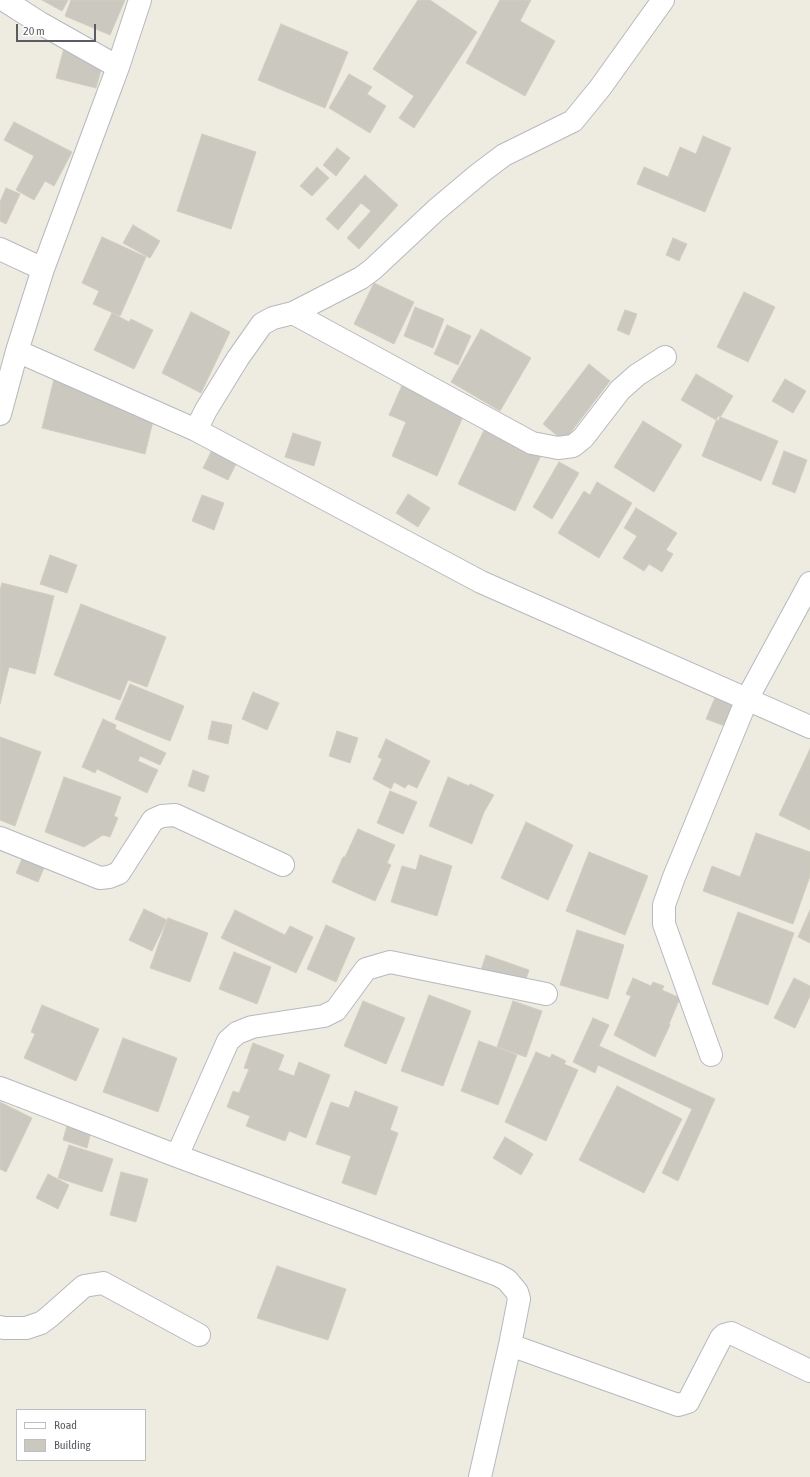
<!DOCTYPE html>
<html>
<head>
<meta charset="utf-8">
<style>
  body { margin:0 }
  #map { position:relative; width:810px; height:1477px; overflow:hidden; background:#eeebe1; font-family:"Asap Condensed",sans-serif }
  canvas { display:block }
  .legend { position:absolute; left:16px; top:1409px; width:130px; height:52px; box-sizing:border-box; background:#fff; border:1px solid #bdbec1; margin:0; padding:5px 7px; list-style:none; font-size:12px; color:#595d63 }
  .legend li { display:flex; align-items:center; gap:8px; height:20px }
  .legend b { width:20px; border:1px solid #bdbec1 }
  .scale { position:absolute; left:16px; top:24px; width:80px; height:18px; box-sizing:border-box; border:2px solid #595d63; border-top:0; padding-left:5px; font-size:12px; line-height:14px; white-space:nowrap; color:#595d63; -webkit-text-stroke:3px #fff; paint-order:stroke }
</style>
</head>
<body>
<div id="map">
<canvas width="810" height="1477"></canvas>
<ul class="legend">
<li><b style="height:5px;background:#fff"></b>Road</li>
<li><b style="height:11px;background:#cbc8c0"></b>Building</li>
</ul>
<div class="scale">20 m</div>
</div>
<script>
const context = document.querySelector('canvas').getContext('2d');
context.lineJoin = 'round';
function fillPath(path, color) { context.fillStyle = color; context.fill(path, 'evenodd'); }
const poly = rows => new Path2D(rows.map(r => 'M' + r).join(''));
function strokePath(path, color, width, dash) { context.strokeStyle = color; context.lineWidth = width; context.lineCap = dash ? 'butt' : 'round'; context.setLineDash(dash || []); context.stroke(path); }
const building = poly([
  [42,0,68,0,62,11,42,0],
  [71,0,125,0,110,35,65,16,71,0],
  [418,0,430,0,477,32,414,128,399,118,414,96,373,69,418,0],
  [500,0,531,0,520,21,555,41,525,96,466,63,500,0],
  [281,24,348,52,325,108,258,80,281,24],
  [64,48,104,59,96,88,56,78,64,48],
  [349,74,372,87,367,94,386,106,370,133,329,108,349,74],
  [14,122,72,152,54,186,45,181,34,200,16,190,34,156,4,140,14,122],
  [202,134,256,152,231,229,177,211,202,134],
  [703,136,731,148,705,212,637,184,644,167,668,177,680,147,696,154,703,136],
  [337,148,350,158,336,176,323,165,337,148],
  [317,167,329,178,312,196,300,186,317,167],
  [365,175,398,205,359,249,347,238,371,211,361,203,338,230,326,219,365,175],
  [6,188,20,194,6,224,0,221,0,202,6,188],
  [133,225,160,241,150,258,123,243,133,225],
  [102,237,146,257,120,316,93,304,99,291,82,283,102,237],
  [673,238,687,244,679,261,666,255,673,238],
  [374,283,414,302,394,344,354,324,374,283],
  [744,292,775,307,748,362,717,347,744,292],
  [415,307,444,319,433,348,404,336,415,307],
  [625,310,637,314,629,335,617,330,625,310],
  [191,312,230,332,201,393,162,373,191,312],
  [112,313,129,322,131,319,153,330,134,369,94,350,112,313],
  [447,325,471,336,458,365,434,354,447,325],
  [481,329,531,358,500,411,451,382,481,329],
  [589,364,610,381,564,441,543,424,589,364],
  [407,374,465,412,437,476,392,456,406,422,389,415,407,374],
  [696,374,733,396,718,421,681,400,696,374],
  [54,379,157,405,145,454,42,428,54,379],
  [785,379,806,391,793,413,772,401,785,379],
  [718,416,778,441,761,481,702,456,718,416],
  [489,420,545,447,515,511,458,484,489,420],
  [643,421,682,445,654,492,614,467,643,421],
  [293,433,321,442,314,466,285,457,293,433],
  [213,448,238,460,228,480,203,468,213,448],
  [784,451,807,460,795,493,772,484,784,451],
  [559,462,579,473,552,519,533,507,559,462],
  [597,482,632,503,599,558,558,533,584,491,590,495,597,482],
  [408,494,430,508,418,527,396,513,408,494],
  [202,495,224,503,214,530,192,521,202,495],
  [636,508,677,533,666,550,673,554,662,572,649,564,644,571,623,558,637,536,624,528,636,508],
  [50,555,77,565,67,593,40,584,50,555],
  [2,583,54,596,35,674,9,667,0,704,0,590,2,583],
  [81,604,166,637,147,687,128,680,120,700,54,675,81,604],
  [130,684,184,706,170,741,115,719,130,684],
  [253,692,279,703,267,730,242,719,253,692],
  [717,693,735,700,725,726,706,719,717,693],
  [103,719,116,725,115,729,166,753,160,765,140,756,138,761,158,770,147,793,97,769,95,773,82,767,103,719],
  [212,721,232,725,228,744,208,739,212,721],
  [337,731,358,738,350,763,329,756,337,731],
  [0,737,41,752,15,826,0,820,0,737],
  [386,739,430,761,417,788,408,784,405,788,394,782,391,789,373,779,382,759,378,757,386,739],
  [810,749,810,830,779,815,810,749],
  [193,770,209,776,204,792,188,786,193,770],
  [64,777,121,797,114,816,118,818,110,837,103,835,84,847,45,832,64,777],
  [448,777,469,786,470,784,494,795,484,812,472,844,429,826,448,777],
  [390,791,417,802,403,834,377,823,390,791],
  [526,822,573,845,548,900,501,878,526,822],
  [358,829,395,845,387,863,391,865,375,901,332,882,343,857,345,857,358,829],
  [756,833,810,852,810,876,793,924,703,891,712,866,740,877,756,833],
  [25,852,47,861,38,882,16,873,25,852],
  [589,852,648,876,625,935,566,911,589,852],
  [420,855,452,866,437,916,391,902,402,866,416,870,420,855],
  [144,909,167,920,152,951,129,940,144,909],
  [235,910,285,935,290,926,313,937,296,973,221,938,235,910],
  [810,910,810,943,798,937,810,910],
  [738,912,794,933,768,1005,712,984,738,912],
  [168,918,208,933,190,982,150,968,168,918],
  [326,925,355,938,336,982,307,969,326,925],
  [577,930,624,945,608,999,560,985,577,930],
  [234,952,271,967,257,1004,219,989,234,952],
  [486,955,529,970,522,991,479,976,486,955],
  [633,978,651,986,653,982,664,986,662,990,680,998,669,1024,670,1025,655,1057,614,1035,631,996,626,994,633,978],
  [794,978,810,986,810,996,795,1028,774,1018,794,978],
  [429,995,471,1011,443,1086,401,1071,429,995],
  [363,1001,405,1018,386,1064,344,1046,363,1001],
  [513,1001,542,1011,526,1057,497,1047,513,1001],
  [42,1005,99,1029,76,1081,24,1058,35,1034,31,1032,42,1005],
  [593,1018,609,1025,599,1046,715,1099,678,1181,662,1173,692,1109,598,1065,595,1073,573,1062,593,1018],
  [123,1038,177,1058,158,1112,103,1092,123,1038],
  [479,1041,517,1055,498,1105,461,1091,479,1041],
  [253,1043,284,1055,278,1070,294,1076,299,1062,330,1075,306,1138,289,1131,285,1141,246,1126,250,1116,227,1107,233,1091,239,1093,249,1069,244,1068,253,1043],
  [536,1052,550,1058,552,1054,566,1061,564,1064,578,1070,546,1141,505,1122,536,1052],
  [617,1086,682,1119,644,1193,579,1160,617,1086],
  [355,1091,398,1107,390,1130,398,1133,376,1195,342,1183,351,1156,316,1144,331,1102,349,1108,355,1091],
  [0,1102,32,1118,6,1172,0,1169,0,1102],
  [68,1122,92,1128,87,1148,63,1140,68,1122],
  [505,1137,533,1154,521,1175,493,1158,505,1137],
  [69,1145,113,1159,102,1192,58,1178,69,1145],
  [121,1172,148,1179,136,1222,110,1215,121,1172],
  [48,1174,69,1185,58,1209,36,1198,48,1174],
  [277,1266,346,1289,328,1340,257,1318,277,1266]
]);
fillPath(building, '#cbc8c0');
strokePath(building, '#d3cdbf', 1);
const minor = poly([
  [4,0,40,23,118,67],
  [0,249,43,269],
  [293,313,532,443,558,448,573,446,583,438,620,390,637,375,665,357],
  [17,351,196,430,206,410,238,358,262,324,273,318,293,313,361,278,373,269,436,210,480,173,504,155,573,121,600,88,663,0],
  [0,414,17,351,43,269,118,67,140,0],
  [196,430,481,582,810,727],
  [0,838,100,878,109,877,119,873,153,820,162,816,175,815,283,865],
  [711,1055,664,924,664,905,674,877,747,699,810,583],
  [0,1088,177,1156,498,1275,507,1280,517,1292,519,1299,510,1345,678,1405,688,1402,721,1338,724,1335,731,1333,810,1371],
  [177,1156,228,1041,237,1033,252,1027,324,1016,336,1010,366,969,390,962,546,994],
  [0,1327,3,1328,26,1328,41,1323,49,1317,84,1286,103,1283,199,1335],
  [480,1477,510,1345]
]);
strokePath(minor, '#b6b9bf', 24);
strokePath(minor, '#fff', 22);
</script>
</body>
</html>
